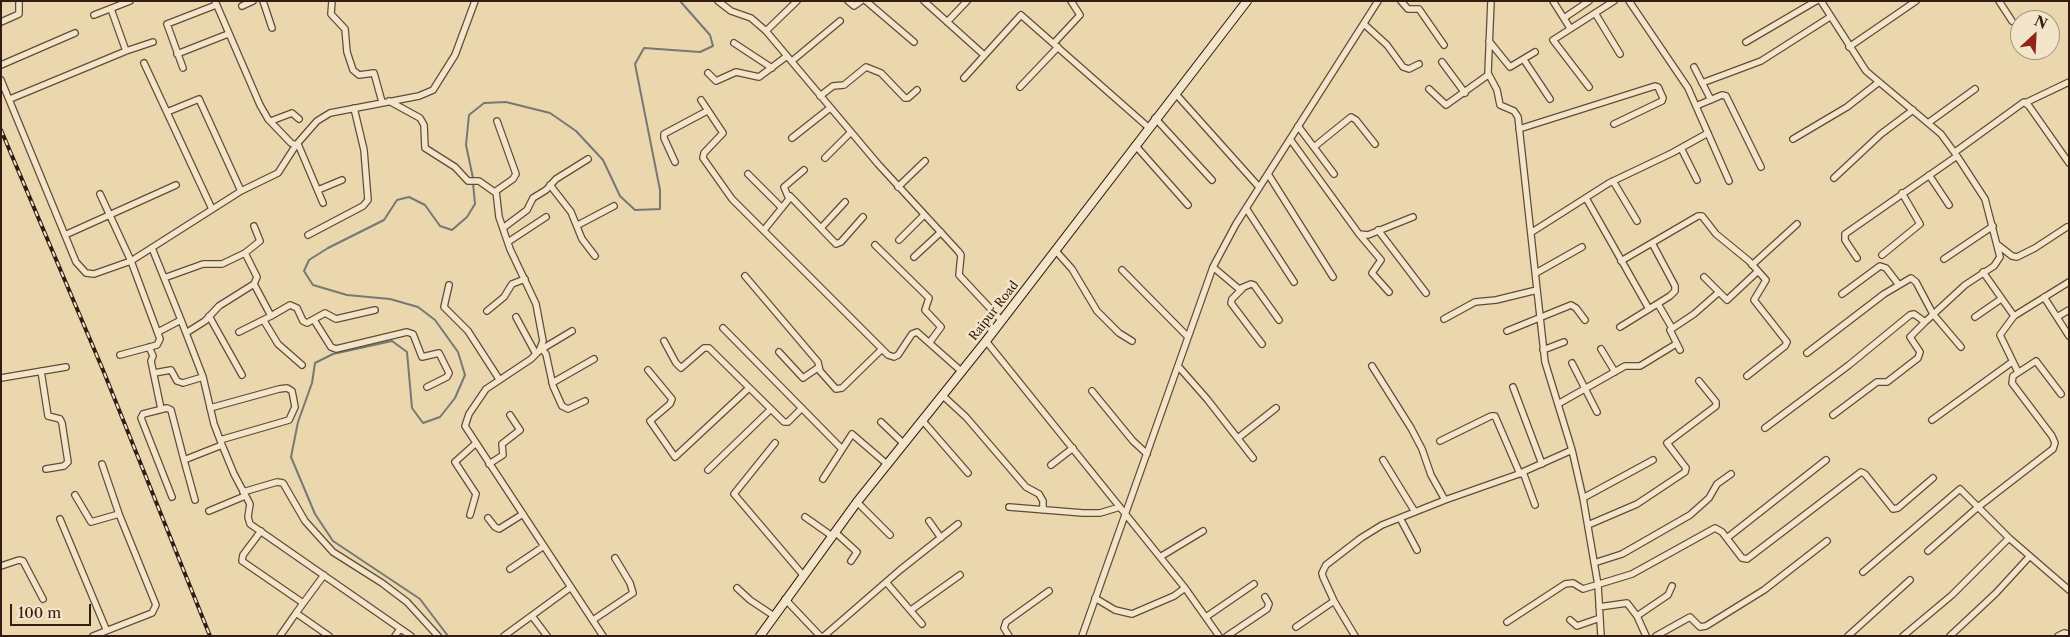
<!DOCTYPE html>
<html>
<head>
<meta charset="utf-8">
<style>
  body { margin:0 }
  #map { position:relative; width:2070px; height:637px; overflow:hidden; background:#ebd7ae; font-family:"Libre Caslon Text",serif }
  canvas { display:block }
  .frame { position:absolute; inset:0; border:2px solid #341c12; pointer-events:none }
  .north { position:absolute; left:2010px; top:10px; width:50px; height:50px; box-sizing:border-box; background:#f2e5ca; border:1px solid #a69580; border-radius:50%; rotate:25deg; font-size:14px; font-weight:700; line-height:20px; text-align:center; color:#341c12 }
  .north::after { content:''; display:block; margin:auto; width:18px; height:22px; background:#8f2418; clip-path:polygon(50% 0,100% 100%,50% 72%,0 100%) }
  .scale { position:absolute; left:10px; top:604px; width:81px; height:22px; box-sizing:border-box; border:2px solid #341c12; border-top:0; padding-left:6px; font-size:15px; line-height:18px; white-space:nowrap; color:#341c12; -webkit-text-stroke:4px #f2e5ca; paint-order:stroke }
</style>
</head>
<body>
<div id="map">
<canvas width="2070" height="637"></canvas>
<div class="frame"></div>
<div class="north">N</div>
<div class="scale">100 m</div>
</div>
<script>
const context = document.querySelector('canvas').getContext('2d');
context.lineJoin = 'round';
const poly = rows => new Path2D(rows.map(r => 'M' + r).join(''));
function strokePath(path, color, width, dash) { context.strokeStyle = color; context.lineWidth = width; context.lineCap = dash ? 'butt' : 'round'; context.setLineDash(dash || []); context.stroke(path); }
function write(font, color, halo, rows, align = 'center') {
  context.font = font + ' "Libre Caslon Text",serif'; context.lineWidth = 5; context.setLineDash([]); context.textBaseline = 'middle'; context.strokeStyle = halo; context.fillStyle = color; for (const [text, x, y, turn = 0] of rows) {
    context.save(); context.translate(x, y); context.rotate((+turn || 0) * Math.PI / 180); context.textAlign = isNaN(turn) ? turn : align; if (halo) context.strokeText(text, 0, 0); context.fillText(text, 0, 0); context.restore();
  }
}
strokePath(poly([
  [473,178,466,145,469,115,484,103,506,102,550,113,576,131,603,160,620,196,635,210,660,209,660,190,635,64,644,48,700,52,713,46,710,35,680,1],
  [448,636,420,599,333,541,315,514,291,457,298,422,312,383,315,363,333,354,392,341,407,352,412,408,423,423,440,417,455,398,465,375,458,352,435,320,418,307,390,299,347,295,313,285,304,271,309,260,328,248,384,220,397,200,409,197,425,205,440,226,452,230,467,217,475,204,473,183]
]), '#747974', 2);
const street = poly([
  [215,1,260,105,268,119,291,143,296,145,317,121,330,113,419,96,433,90,455,55,475,1],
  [263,1,272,28],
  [332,1,331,14,345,29,347,52,353,70,359,75,374,73,382,102],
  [718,1,731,11,751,18,766,31,878,164,958,251,961,255,959,275,1001,320],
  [848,1,854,6,861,1],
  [866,1,914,42],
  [924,1,984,55],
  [1401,1,1408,9,1419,9,1444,45],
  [1491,1,1488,73,1497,90,1500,105,1514,111,1518,117,1545,362,1572,450,1583,498,1598,585,1601,636],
  [1553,1,1570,28],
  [1629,1,1688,88,1729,181],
  [1999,1,2012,21],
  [242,6,253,1],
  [111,9,126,51,153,42],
  [1595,13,1620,54],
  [94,15,130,1],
  [1564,18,1589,1],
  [1,22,19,14,19,1],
  [947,22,967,1],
  [1364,24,1387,45,1403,67,1409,69,1419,64],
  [766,31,797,1],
  [1489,41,1510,67,1535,52],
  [1746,42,1816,1],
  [734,43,772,68],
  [1054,43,1080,15,1071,1],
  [1849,47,1916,1],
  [177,54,228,34],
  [1524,60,1550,99],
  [792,61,840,21],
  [1442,62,1465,93],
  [144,63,212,209],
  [1,65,75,33],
  [1694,67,1711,100],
  [183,68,167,24,216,5],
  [708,73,716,81,736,72,759,77,787,56],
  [964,78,1021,15,1148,127],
  [1,80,76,262,86,273,94,274,131,261,241,191,278,173,296,145],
  [1702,83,1761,61,1830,17],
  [1020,87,1058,47],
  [1589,87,1553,40,1614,1],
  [1429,89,1446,105,1488,75],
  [1175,93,1259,187],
  [820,96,833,86,844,85,866,67,881,73,905,98,908,98,917,90],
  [10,99,126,51],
  [701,100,723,133,704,153,703,158,732,199,888,355,894,357,898,355,912,334,917,332,961,371],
  [389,101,420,118,424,125,425,148,455,167,468,181,479,181,496,193],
  [2025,103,2069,82],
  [1696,106,1722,95,1726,96,1761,167],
  [167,112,199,99,241,191],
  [1155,118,1212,180],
  [271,121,292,113,299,119],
  [497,121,516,174,513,179,496,191,499,217,510,249,536,304,543,341,539,351,531,359,486,389,469,414,465,426,603,636],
  [1928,123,1975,89],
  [1298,126,1334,174],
  [1519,129,1655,86,1658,87,1663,98,1662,101,1614,124],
  [792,138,830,108],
  [1290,139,1359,234,1368,235,1413,217],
  [1793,139,1847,107,1879,82],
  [298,144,323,203],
  [1135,145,1188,205],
  [1314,147,1351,117,1356,120,1375,144],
  [1681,148,1697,180],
  [1955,152,2024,102,2029,106,2069,163],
  [825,158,851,132],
  [675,162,664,138,664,134,707,111],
  [748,174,782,208],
  [1268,174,1333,277],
  [1929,175,1949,205],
  [1834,178,1881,134,1913,110],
  [1613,181,1637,221],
  [550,185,571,212,582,239,595,256],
  [898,187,925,161],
  [318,190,342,180],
  [100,194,131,261,160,339,157,345,120,355],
  [790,196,836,244,841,242,863,217],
  [1586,198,1649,309],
  [1246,208,1294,282],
  [578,225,614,206],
  [503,228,527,210,533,198,546,190,556,179,588,159],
  [821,228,845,202],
  [764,230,789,199,784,187,804,170],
  [1378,230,1426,293],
  [1532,232,1609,183,1672,153,1708,133],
  [1359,234,1381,260,1372,273,1389,292],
  [65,235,176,185],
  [308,235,363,206,368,200,364,150,354,108],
  [899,240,924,215],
  [508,242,546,217],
  [875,245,929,298,925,310,941,327,930,342],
  [1998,245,2012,256,2017,257,2035,248,2067,227],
  [152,248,181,320,158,332],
  [1055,250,1072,269,1097,311,1119,333,1132,341],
  [1882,255,1920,224,1902,193],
  [914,257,941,232],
  [1857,258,1845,240,1845,234,1957,156],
  [1944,259,1993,226],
  [1621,261,1698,216,1702,216,1716,234,1749,261,1766,280,1754,300,1787,342,1785,346,1747,376],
  [1752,265,1797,224],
  [1213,267,1239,289,1251,284,1254,285,1279,320],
  [1122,270,1188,337],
  [1983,272,2014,316,2069,282],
  [1536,273,1582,247],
  [745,276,818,362,820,371,836,389,842,388,882,349],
  [1704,277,1727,300,1758,271],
  [164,278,203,264,222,264,245,253,260,241,254,226],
  [449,285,444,307,468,331,499,379],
  [1242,289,1232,299,1231,303,1262,344],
  [1842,294,1880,266,1886,268,1899,285],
  [2044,297,2069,336],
  [1658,304,1672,328],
  [487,311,504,297,512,284,525,279],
  [209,316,242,375],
  [271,316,290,305,297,308,303,321,307,323,325,313,336,319,375,310],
  [2014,316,2000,335,2018,372],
  [516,317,536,354],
  [1975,317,2001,299],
  [2057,317,2069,310],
  [1444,319,1475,302,1496,300,1537,290],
  [181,320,203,377,214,424,222,445,234,474,250,504,248,517,250,524,411,636],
  [314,320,331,347,336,349,407,332,413,334,422,357,439,353,449,373,447,377,427,387],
  [264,321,278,344,302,365],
  [1620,327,1670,296,1675,291,1675,286,1652,243],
  [723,328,841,448],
  [1507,331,1571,305,1576,308,1585,320],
  [239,332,271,316,254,284],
  [186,333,205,321,219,306,254,284,257,277,245,253],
  [664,341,676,363,681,368,704,348,709,348,784,422,788,422,802,408],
  [986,341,1185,588,1219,636],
  [149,347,153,356,151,361,161,409],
  [541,348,546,354,553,386,562,406,568,409,585,401],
  [542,349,572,331],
  [1601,349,1615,372],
  [1543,350,1564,342],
  [1680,350,1670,330,1694,314,1719,292],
  [779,352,803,378,819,367],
  [1807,353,1884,294,1911,278,1916,282,1933,314,1961,347],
  [1572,363,1597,412],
  [1178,366,1207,399,1253,458],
  [1372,366,1411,428,1422,449,1431,475,1445,500],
  [648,370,672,399,670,404,650,421,675,457,749,388],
  [41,371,48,416,60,419,62,423,68,462,64,466,46,469],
  [154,373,171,370,177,381,183,383,203,377],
  [1,378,66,367],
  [552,383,594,359],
  [1513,387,1542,464],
  [1092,391,1133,441,1147,454],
  [942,395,966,417,1026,487,1039,494,1043,501,1043,510],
  [1558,404,1625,366,1640,366,1676,344],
  [210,408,279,389,287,388,292,391,295,407,289,420,220,440],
  [1833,415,1877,382,1887,382,1918,358,1920,352,1910,337,1925,322],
  [922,420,968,473],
  [1932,420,2012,362],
  [881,422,904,444],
  [1765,428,1849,365,1910,315,1914,314,1925,322,1965,285,1994,266,2000,257,1985,199,1957,156,1941,134,1866,71,1821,1],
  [1238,438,1276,408],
  [1440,441,1491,416,1495,416,1520,474],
  [775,443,734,494,803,575],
  [1383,460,1415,512],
  [489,464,503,455,502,444,520,430,510,415],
  [1051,465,1073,448],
  [708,470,771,409],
  [1523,472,1535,505],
  [823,479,852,434,888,465],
  [243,492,277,482,283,483,305,521,333,552,382,583,407,602,438,636],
  [75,495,91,522,119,514],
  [172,497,141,418,143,414,167,408,171,410,184,460],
  [1583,498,1653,460],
  [195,500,184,460,222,445],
  [857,502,890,535],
  [1009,507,1083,513,1100,513,1120,507],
  [209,511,245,496],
  [470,515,476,494,455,462,475,444],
  [805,517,832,536],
  [488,518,495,527,499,529,523,514],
  [1400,518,1417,550],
  [60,519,106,629],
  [929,521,941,538],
  [1588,525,1637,504,1685,472,1686,468,1667,443,1716,406,1716,402,1699,381],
  [261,531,243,555,242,561,303,603],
  [835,532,857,552,851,561],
  [1727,538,1826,460],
  [1928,551,1978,507,2053,449,2055,443,2052,436,2012,383,2013,376,2036,361,2061,394],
  [1160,557,1203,531],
  [1594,563,1622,554,1690,515,1709,498,1717,484,1731,474],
  [1,566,19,560,23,561,43,599],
  [510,569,544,546],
  [1863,572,1960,489,2009,538,2069,590],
  [324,575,296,613,329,636],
  [886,582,922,624],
  [737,588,750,600,774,616],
  [1095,598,1115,610,1132,614,1174,596,1185,588],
  [785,599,820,636],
  [1599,607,1627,603,1637,616,1646,636],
  [911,610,960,575],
  [532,616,547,636],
  [1637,616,1668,595,1672,586],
  [1206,617,1254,584],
  [593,620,633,593,630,583,615,558],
  [1570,620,1577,626,1600,618],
  [1507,622,1565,584,1573,583,1583,589,1632,574,1715,528,1722,532,1742,558,1747,559,1861,472,1865,474,1893,509,1898,508,1933,478],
  [1296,627,1334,601],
  [93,636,152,613,156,605,119,514,102,464],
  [280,636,296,613],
  [395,636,400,629],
  [504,636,571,587],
  [824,636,900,570,958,524],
  [1009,636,1004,628,1006,622,1049,591],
  [1082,636,1213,267,1236,224,1378,1],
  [1227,636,1267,609,1269,604,1265,597],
  [1355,636,1334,601,1323,577,1322,573,1326,565,1361,538,1382,525,1445,500,1516,475,1572,450],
  [1656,636,1690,617,1700,627,1706,626,1764,590,1827,541],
  [1848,636,1910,580],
  [1903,636,1952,595,2009,538],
  [1950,636,1996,593,2029,557],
  [2058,636,2064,633,2069,634]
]);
const secondary = poly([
  [760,636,857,502,986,341,1247,1]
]);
strokePath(street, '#624b39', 8);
strokePath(secondary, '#341c12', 10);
strokePath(street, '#f2e5ca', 5.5);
strokePath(secondary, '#f2e5ca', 8);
const rail = poly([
  [1,130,103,370,210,636]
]);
strokePath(rail, '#341c12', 4);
strokePath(rail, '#f2e5ca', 2, [5.5]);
write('12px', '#341c12', '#f2e5ca', [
  ["Raipur Road",994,311,-52]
]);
</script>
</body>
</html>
